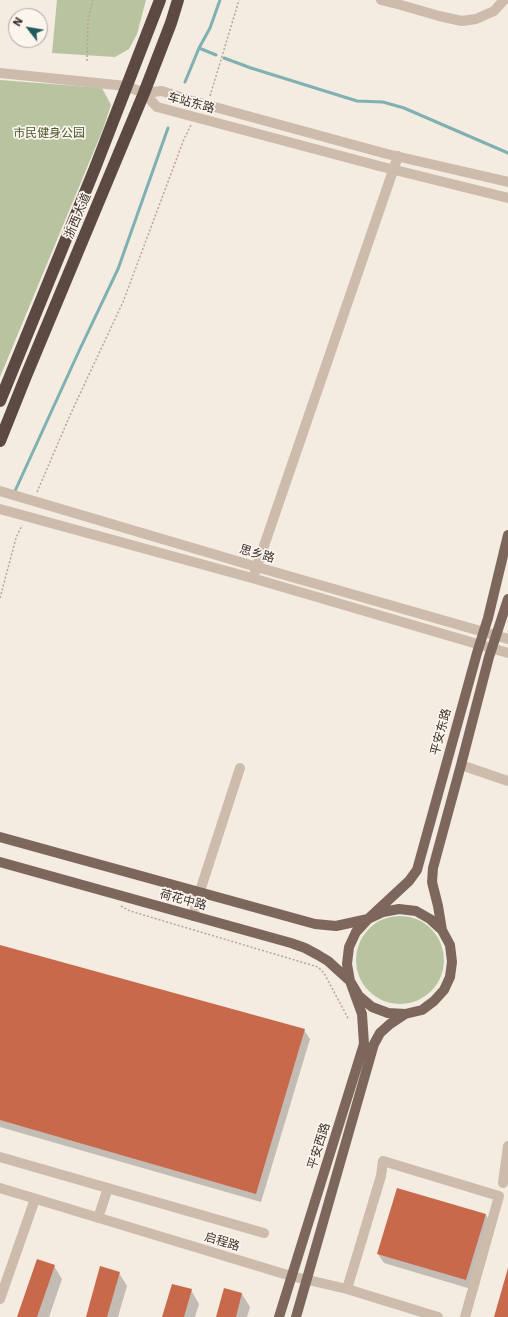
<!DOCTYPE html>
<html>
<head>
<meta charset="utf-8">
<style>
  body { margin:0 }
  #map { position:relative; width:508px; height:1317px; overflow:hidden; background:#f4ebe1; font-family:"Work Sans",sans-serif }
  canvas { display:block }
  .north { position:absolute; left:8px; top:8px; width:40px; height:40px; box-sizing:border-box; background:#fbf5ee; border:1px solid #aea6a0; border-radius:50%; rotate:301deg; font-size:11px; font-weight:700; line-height:16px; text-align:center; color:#3b302b }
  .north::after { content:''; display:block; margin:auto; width:14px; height:18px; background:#1f5a5e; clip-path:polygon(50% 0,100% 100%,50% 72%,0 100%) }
</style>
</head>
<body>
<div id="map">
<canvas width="508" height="1317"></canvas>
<div class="north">N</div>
</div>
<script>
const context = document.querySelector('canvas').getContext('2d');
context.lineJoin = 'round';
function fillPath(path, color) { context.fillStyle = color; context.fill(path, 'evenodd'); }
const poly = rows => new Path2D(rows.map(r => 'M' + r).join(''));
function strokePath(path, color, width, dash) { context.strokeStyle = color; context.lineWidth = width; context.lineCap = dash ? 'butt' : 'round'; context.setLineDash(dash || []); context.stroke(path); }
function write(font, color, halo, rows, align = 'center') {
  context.font = font + ' "Work Sans","Noto Sans SC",sans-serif'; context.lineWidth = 3.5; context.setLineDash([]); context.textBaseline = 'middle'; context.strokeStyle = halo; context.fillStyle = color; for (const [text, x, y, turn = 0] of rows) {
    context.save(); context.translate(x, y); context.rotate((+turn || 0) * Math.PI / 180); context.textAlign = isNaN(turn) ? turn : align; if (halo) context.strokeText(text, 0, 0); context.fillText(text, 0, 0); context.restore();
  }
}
fillPath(poly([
  [57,0,146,0,137,34,129,49,115,57,52,53],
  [0,80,102,88,111,105,103,129,0,377],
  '356 960a44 44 0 1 1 88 0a44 44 0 1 1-88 0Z'
]), '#b8c4a0');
fillPath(poly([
  [0,946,304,1030,310,1039,261,1202,0,1127],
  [486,1215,491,1224,471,1289,384,1263,378,1254],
  [54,1266,62,1279,49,1317,18,1317],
  [119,1273,127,1286,118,1317,87,1317],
  [225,1289,242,1294,250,1307,247,1317,217,1317],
  [191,1290,199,1304,195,1317,163,1317]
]), '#0003');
strokePath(poly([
  [199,48,216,55],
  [224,58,251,68,357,101,383,102,404,108,508,153],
  [185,82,199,48,210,28,220,0],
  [15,491,79,351,118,269,168,128]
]), '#7fb0b2', 3);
fillPath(poly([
  [0,945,305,1029,256,1194,0,1120],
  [397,1188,486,1214,466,1280,377,1254],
  [37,1259,55,1265,37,1317,17,1317],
  [100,1266,120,1272,107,1317,86,1317],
  [508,1269,508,1317,494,1317,508,1268],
  [172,1284,192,1289,184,1317,162,1317],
  [224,1288,242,1293,236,1317,216,1317]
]), '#c8694b');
strokePath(poly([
  [87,61,88,19,93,0],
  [210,96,239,0],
  [37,492,71,413,123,302,184,139,191,125],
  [0,598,16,538,22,525],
  [121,906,130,911,318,967,324,973,349,1020]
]), '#b9a596', 1.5, [2, 2]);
strokePath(poly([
  [381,0,401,5,439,16,462,21,476,19,494,11,504,0],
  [0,73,126,86,144,93,157,107,379,166,508,198],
  [144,93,162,91,189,100,387,154,508,182],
  [0,491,257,567,508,639],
  [0,509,252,578,508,653],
  [255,572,398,156],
  [461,765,508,781],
  [193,916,200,891,240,768],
  [0,1157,264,1233],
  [503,1183,508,1146],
  [0,1188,291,1276,347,1289,438,1317],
  [98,1218,108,1188],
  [347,1289,381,1176,383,1161,499,1196,465,1317],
  [0,1299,35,1199]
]), '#cdbbac', 10);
strokePath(poly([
  [0,837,315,924,336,926,368,919,409,881,417,870,477,653,488,618,508,535],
  [0,862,291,943,305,948,318,955,328,961,350,981,359,996,372,1007,388,1013,405,1014,422,1010,434,1001,444,990,450,977,452,962,450,945,442,930,430,919,416,911,399,909,383,912,368,919,356,932,349,947,347,964,350,981,362,1014,364,1044,279,1317],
  [442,930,438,906,432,882,433,868,461,765,489,657,508,599],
  [296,1317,374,1044,380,1033,390,1024,405,1014]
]), '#7d675c', 10);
strokePath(poly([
  [0,401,95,168,160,0],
  [0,441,26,376,144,93,171,23,178,0]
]), '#5c4a42', 12);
write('12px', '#3b302b', '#fbf5ee', [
  ["车站东路",191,103,15],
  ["浙西大道",78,216,-67],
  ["思乡路",257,554,16],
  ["平安东路",441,732,-75],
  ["荷花中路",183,900,15],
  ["平安西路",319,1146,-72],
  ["启程路",222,1242,17]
]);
write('12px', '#4a5a2e', '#fbf5ee', [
  ["市民健身公园",49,133]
]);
</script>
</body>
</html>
